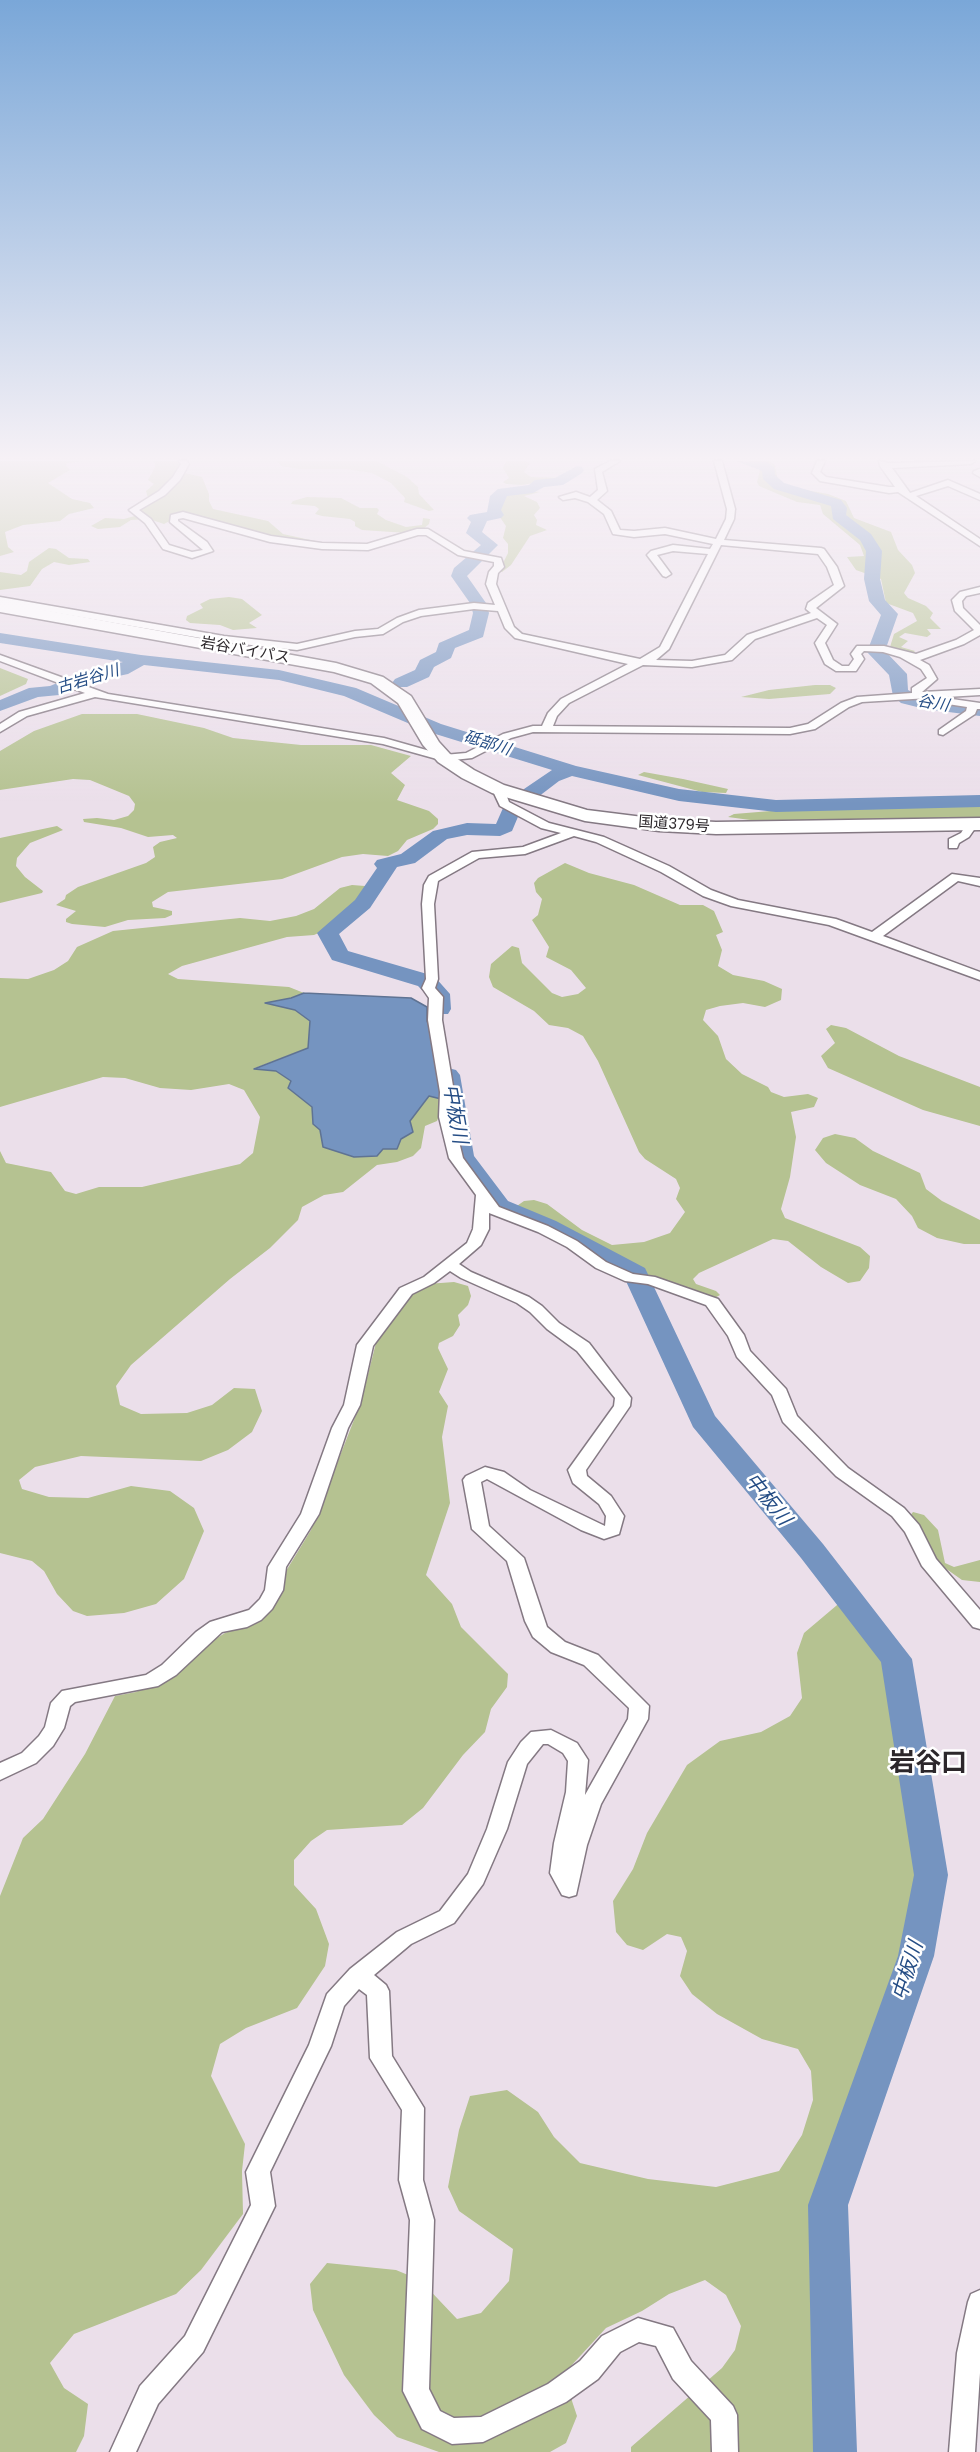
<!DOCTYPE html>
<html>
<head>
<meta charset="utf-8">
<style>
  body { margin:0 }
  canvas { display:block; background:#ebdfea }
</style>
</head>
<body>
<canvas width="980" height="2452"></canvas>
<script>
const context = document.querySelector('canvas').getContext('2d');
context.lineJoin = 'round';
function fillPath(path, color) { context.fillStyle = color; context.fill(path, 'evenodd'); }
const poly = rows => new Path2D(rows.map(r => 'M' + r).join(''));
function strokePath(path, color, width, dash) { context.strokeStyle = color; context.lineWidth = width; context.lineCap = dash ? 'butt' : 'round'; context.setLineDash(dash || []); context.stroke(path); }
function write(font, color, halo, rows, align = 'center') {
  context.font = font + ' Poppins,"Noto Sans JP",sans-serif'; context.lineWidth = 5; context.setLineDash([]); context.textBaseline = 'middle'; context.strokeStyle = halo; context.fillStyle = color; for (const [text, x, y, turn = 0] of rows) {
    context.save(); context.translate(x, y); context.rotate((+turn || 0) * Math.PI / 180); context.textAlign = isNaN(turn) ? turn : align; if (halo) context.strokeText(text, 0, 0); context.fillText(text, 0, 0); context.restore();
  }
}
fillPath(poly([
  [0,461,87,461,67,463,66,466,70,470,48,483,72,499,90,503,94,508,69,514,60,521,23,525,5,532,8,547,14,552,0,556],
  [154,461,179,461,181,472,202,477,209,494,209,501,213,509,268,521,283,534,315,541,307,543,255,532,190,513,183,514,164,524,149,519,131,520,120,527,98,529,91,526,105,518,124,519,138,515,138,511,148,498,146,491,154,484,148,480,155,467],
  [277,461,377,461,407,477,418,487,419,494,434,510,429,511,404,502,405,498,391,483,372,473,345,469,298,469,281,466],
  [506,461,526,461,530,463,524,472,531,477,561,478,522,485,506,484,503,482,509,478,503,468],
  [748,461,769,461,775,465,778,481,789,487,828,494,846,501,854,518,891,532,898,550,912,565,915,573,904,593,908,598,926,606,933,613,930,618,941,629,927,629,931,634,927,637,905,633,899,637,908,641,901,647,915,651,913,653,890,647,894,634,917,621,913,613,886,603,881,579,856,570,847,557,864,556,860,545,823,514,820,505,797,502,759,486,757,482,760,470],
  [514,490,540,492,524,496,537,502,540,508,534,515,537,520,536,525,547,530,530,536,511,565,502,572,499,571,508,553,508,544,503,538,506,526,495,510,498,496],
  [307,497,341,498,360,508,377,508,379,510,377,514,386,520,406,527,422,525,423,518,430,519,429,524,421,531,407,533,362,530,355,526,355,522,350,519,322,516,315,514,319,509,315,506,291,504,293,501],
  [49,548,56,549,69,558,88,559,90,562,69,565,54,562,42,569,30,586,0,590,0,572,21,575,27,571,29,562],
  [229,597,242,599,262,615,249,623,257,628,233,630,220,625,190,623,186,620,187,616,203,608,200,604,210,599],
  [0,668,28,679,26,684,0,696],
  [815,685,830,685,836,688,830,694,769,699,741,697,769,690],
  [82,714,137,714,204,728,233,738,301,745,371,745,411,756,391,773,405,785,397,800,429,811,438,819,438,824,433,829,407,840,398,851,388,856,363,854,342,857,282,879,168,892,152,902,153,907,172,911,172,915,165,918,128,920,105,927,72,924,66,922,66,919,76,911,56,905,65,899,66,895,78,887,146,863,155,857,153,847,160,842,177,838,173,835,148,837,121,828,84,822,83,819,97,818,114,820,128,816,134,810,135,804,129,796,90,780,73,779,0,790,0,751,34,731],
  [644,772,683,779,728,789,726,793,702,792,638,775],
  [980,805,980,818,765,822,728,817,734,814,795,809],
  [57,826,63,830,30,843,17,858,16,866,25,877,43,891,42,893,0,903,0,838],
  [565,863,589,873,634,885,680,905,703,905,714,911,723,932,716,935,722,950,718,966,733,975,764,981,782,989,781,1000,765,1007,743,1003,720,1006,706,1010,703,1020,718,1036,726,1059,742,1074,768,1087,771,1092,784,1097,808,1094,818,1098,814,1107,791,1112,796,1137,790,1177,781,1209,785,1218,860,1247,870,1256,869,1268,860,1281,848,1283,821,1267,788,1241,773,1239,699,1273,693,1279,696,1284,716,1291,720,1295,713,1299,644,1275,632,1264,603,1253,554,1226,514,1208,524,1201,534,1200,547,1204,582,1230,612,1245,644,1242,670,1233,685,1212,676,1199,680,1188,676,1179,645,1159,639,1152,598,1061,583,1036,568,1028,549,1025,534,1011,493,987,489,977,491,964,512,946,519,948,522,963,552,993,562,997,578,994,586,988,571,970,546,957,549,947,532,920,538,915,542,899,536,892,534,883,538,878],
  [352,885,365,886,368,889,349,913,334,926,314,935,287,937,182,966,168,974,178,979,289,987,304,993,292,998,267,1003,295,1010,310,1021,308,1048,255,1068,276,1071,291,1081,289,1088,312,1107,313,1124,383,1149,412,1132,410,1121,429,1096,441,1099,442,1109,437,1121,425,1126,421,1148,413,1156,397,1162,377,1165,343,1192,324,1195,302,1207,298,1220,270,1248,230,1279,131,1365,116,1386,120,1405,141,1414,187,1413,212,1405,234,1388,255,1389,262,1411,252,1432,228,1450,201,1461,81,1456,35,1467,19,1480,22,1489,49,1497,88,1498,131,1486,170,1491,194,1508,204,1531,184,1579,156,1604,124,1613,87,1616,73,1611,57,1594,44,1571,32,1561,0,1553,0,1151,6,1163,51,1172,65,1191,76,1194,99,1187,142,1187,240,1164,253,1153,260,1117,244,1090,229,1084,191,1090,160,1088,125,1078,103,1077,0,1107,0,978,28,979,54,970,68,961,77,947,113,931,240,918,270,921,296,916,314,909,340,888],
  [831,1025,846,1028,899,1056,980,1087,980,1126,923,1110,828,1068,821,1056,835,1043,826,1029],
  [835,1134,855,1138,873,1151,920,1173,926,1189,942,1201,980,1220,980,1244,964,1244,937,1238,918,1228,912,1216,896,1199,860,1185,826,1163,815,1150,823,1138],
  [454,1282,468,1286,471,1296,468,1305,458,1315,460,1325,453,1336,439,1343,438,1348,448,1369,439,1392,448,1406,442,1437,450,1503,426,1575,452,1604,461,1627,508,1674,507,1687,491,1709,485,1732,463,1755,423,1808,402,1825,327,1830,311,1841,294,1860,294,1885,316,1909,329,1944,325,1966,297,2008,246,2028,220,2044,211,2076,245,2144,242,2171,243,2214,201,2270,176,2294,74,2334,50,2363,64,2388,88,2404,84,2436,76,2452,0,2452,0,1896,23,1838,43,1819,85,1754,115,1696,136,1692,168,1676,198,1650,225,1633,255,1622,311,1530,361,1402,379,1331,407,1298,427,1284],
  [913,1512,924,1515,938,1530,945,1563,954,1567,980,1560,980,1582,962,1580,935,1561,923,1533,910,1516],
  [843,1600,862,1605,890,1637,907,1685,917,1738,909,1769,930,1791,942,1842,941,1888,934,1940,921,1987,881,2069,861,2144,834,2208,841,2290,846,2308,847,2348,841,2407,852,2452,631,2452,631,2447,722,2368,735,2350,741,2326,726,2295,705,2280,669,2294,642,2311,606,2328,570,2367,572,2401,577,2416,566,2443,550,2452,439,2452,397,2437,374,2415,344,2375,313,2310,310,2284,327,2263,396,2270,420,2280,457,2319,481,2313,509,2281,513,2249,459,2211,448,2187,459,2130,470,2096,507,2090,538,2112,554,2137,580,2163,648,2179,716,2187,779,2171,802,2135,813,2100,811,2071,798,2049,762,2039,717,2014,692,1994,680,1976,687,1951,681,1937,667,1934,643,1950,627,1945,616,1932,613,1901,633,1869,647,1833,687,1765,720,1741,761,1732,790,1716,802,1698,797,1653,804,1633]
]), '#b5c291');
const water = poly([
  [304,993,411,998,427,1007,427,1021,432,1034,441,1099,429,1096,410,1121,413,1132,401,1139,397,1149,383,1149,377,1156,354,1157,323,1147,320,1130,313,1124,312,1107,288,1088,291,1081,276,1071,254,1069,308,1048,310,1021,295,1010,265,1003,291,998,304,993]
]);
fillPath(water, '#7594c0');
strokePath(water, '#5f7393', 1.5);
fillPath(poly([
  [736,461,767,462,774,467,775,475,784,483,841,500,847,508,846,515,871,534,882,551,880,579,885,600,898,614,885,651,907,674,908,690,926,699,980,706,980,716,925,709,901,703,893,696,889,675,867,652,881,615,869,601,864,579,866,551,860,540,833,519,831,506,774,489,763,479,762,471,736,461],
  [577,466,582,467,584,470,582,473,563,485,544,487,533,493,507,496,501,510,504,515,501,518,487,521,482,532,498,545,467,576,486,603,489,613,483,637,455,648,451,658,434,667,429,677,407,687,395,687,392,683,395,679,415,670,420,660,436,652,439,643,469,630,473,613,470,603,451,576,454,568,481,545,466,533,471,522,467,518,470,515,487,512,490,496,498,489,529,485,535,480,555,478,577,466],
  [0,633,141,655,279,670,356,688,441,724,576,766,679,789,776,800,980,795,980,807,776,812,679,801,572,776,559,781,538,797,531,799,524,797,521,793,524,789,552,770,429,732,344,696,279,680,144,665,128,674,90,682,59,695,38,697,0,711,0,700,29,688,50,686,79,674,123,662,0,643,0,633],
  [510,806,520,812,512,831,500,836,467,835,447,839,415,863,397,867,370,908,339,934,348,951,434,976,450,994,451,1009,448,1014,432,1014,429,1009,428,996,418,986,332,960,317,933,355,900,377,868,374,864,377,860,401,854,433,831,467,823,496,824,503,808,510,806],
  [448,1068,456,1070,460,1075,474,1156,508,1201,556,1221,645,1268,715,1416,823,1544,912,1659,948,1875,934,1956,848,2205,857,2452,813,2452,808,2205,898,1956,914,1875,881,1662,801,1558,693,1427,625,1279,538,1231,490,1211,453,1162,450,1157,436,1075,440,1070,448,1068]
]), '#7594c0');
const minor = poly([
  [179,461,187,461,189,464,180,480,165,495,139,510,151,519,169,545,192,552,203,550,170,522,171,515,183,512,271,536,322,543,367,544,417,529,428,529,464,551,501,558,504,567,498,573,496,584,514,627,522,634,640,659,660,647,708,554,673,551,657,555,671,574,666,577,663,576,647,555,651,551,673,545,710,549,713,544,665,534,634,537,613,534,604,514,588,502,575,498,563,500,559,497,576,492,590,497,598,490,595,469,610,461,620,461,602,472,607,491,597,500,611,511,620,530,634,531,665,528,716,539,726,519,727,509,714,461,722,461,735,509,734,519,724,540,821,548,824,549,837,567,844,586,816,608,837,624,825,643,833,660,842,666,849,666,854,659,851,654,857,646,884,646,916,654,956,640,974,630,955,611,952,600,960,592,980,587,980,593,966,596,962,601,963,608,980,625,980,635,964,644,920,660,929,665,937,679,922,692,980,689,980,695,862,702,849,707,815,729,790,734,533,732,511,738,472,758,444,761,383,744,95,697,27,716,0,732,0,724,19,712,85,693,0,661,0,655,108,694,384,738,444,755,466,753,503,734,533,726,542,726,548,713,561,699,628,664,515,638,505,628,498,611,474,609,421,616,403,622,383,634,355,637,297,650,224,642,0,603,0,597,224,636,297,644,355,631,378,629,397,618,419,610,474,603,495,605,486,584,489,572,494,566,494,562,458,555,426,535,418,535,368,550,322,549,270,542,183,518,178,519,178,521,207,542,213,551,192,558,163,549,145,523,129,510,159,491,173,477,181,464,179,461],
  [721,545,818,554,827,567,834,585,808,603,806,609,811,613,747,635,725,655,692,661,656,660,669,649,721,545],
  [817,618,827,625,815,643,825,664,836,671,856,671,864,659,861,654,864,651,883,652,900,657,921,669,927,678,912,688,912,693,857,697,841,703,808,724,790,728,553,726,557,716,569,703,643,665,692,667,732,660,755,639,817,618],
  [817,461,825,461,820,472,826,477,889,487,895,487,880,466,879,461,889,463,975,461,971,464,892,468,910,493,948,480,980,494,980,500,948,486,916,496,980,539,980,546,898,492,889,493,820,481,812,473,817,461],
  [980,469,980,477,973,473,974,471,980,469],
  [945,698,980,703,980,709,977,709,975,714,943,735,939,734,939,730,966,711,967,707,941,703,940,701,945,698],
  [498,786,504,789,509,802,549,823,604,837,669,866,711,890,738,900,836,919,872,932,952,874,980,878,980,886,958,881,883,936,980,972,980,980,829,925,731,906,703,896,661,872,596,842,574,836,525,854,479,858,438,881,434,904,438,979,435,988,443,997,442,1020,454,1092,453,1117,463,1158,499,1207,548,1226,577,1241,606,1262,633,1274,655,1277,718,1299,744,1335,750,1351,786,1389,797,1416,848,1468,904,1508,919,1525,936,1559,980,1610,980,1629,973,1627,922,1566,905,1532,892,1516,836,1476,783,1422,772,1395,737,1357,728,1336,706,1305,648,1284,625,1281,596,1268,567,1247,538,1232,489,1213,489,1229,481,1245,459,1264,471,1272,529,1297,542,1306,559,1323,589,1343,631,1398,630,1406,586,1470,587,1476,611,1496,624,1516,619,1534,604,1539,581,1530,487,1479,481,1482,489,1526,524,1558,547,1627,565,1642,598,1655,649,1706,648,1719,601,1804,587,1845,576,1895,569,1897,562,1895,550,1873,554,1843,566,1792,568,1761,563,1753,548,1744,543,1744,527,1764,507,1829,483,1884,454,1923,411,1944,374,1975,386,1985,389,1991,392,2056,424,2108,423,2180,434,2220,429,2389,440,2411,454,2418,481,2417,548,2384,580,2361,602,2336,638,2318,673,2328,691,2361,733,2406,737,2415,738,2452,712,2452,711,2420,673,2379,656,2346,639,2342,620,2352,598,2379,566,2402,483,2442,452,2444,422,2429,403,2391,410,2220,399,2180,402,2110,370,2058,367,1995,359,1989,344,2006,331,2046,270,2172,275,2206,203,2352,158,2404,136,2452,110,2452,140,2386,185,2336,251,2205,246,2172,309,2045,327,1994,350,1969,397,1932,440,1911,468,1874,487,1829,508,1762,521,1742,531,1732,551,1730,577,1743,588,1760,585,1795,628,1719,629,1708,584,1665,551,1652,533,1637,525,1621,507,1561,472,1529,463,1480,466,1476,485,1467,504,1472,530,1490,605,1526,606,1516,599,1504,573,1483,568,1470,614,1406,615,1398,577,1351,547,1329,530,1312,517,1303,461,1278,450,1271,434,1283,412,1294,373,1346,360,1405,348,1428,319,1514,286,1567,283,1590,272,1609,261,1620,247,1627,222,1632,176,1675,158,1686,75,1702,70,1706,64,1728,53,1746,36,1763,0,1780,0,1763,22,1753,39,1736,45,1727,51,1703,62,1691,146,1675,162,1665,196,1632,210,1622,249,1610,260,1599,265,1590,268,1567,301,1514,332,1428,344,1405,357,1345,400,1288,424,1277,467,1243,473,1229,476,1195,449,1158,439,1117,440,1092,428,1020,429,998,422,988,426,979,422,904,424,885,429,876,472,852,523,847,561,833,541,828,500,806,492,789,498,786],
  [972,821,978,824,969,837,959,843,957,848,949,848,949,839,961,833,968,822,972,821],
  [980,2290,980,2373,975,2452,949,2452,957,2353,968,2302,971,2294,980,2290]
]);
const trunk = poly([
  [0,602,336,663,383,677,411,696,439,742,450,754,474,770,504,785,587,810,659,819,716,822,980,818,980,830,716,834,659,831,585,821,492,793,462,778,438,762,423,745,398,703,371,683,334,672,0,612,0,602]
]);
strokePath(minor, '#847983', 3);
strokePath(trunk, '#847983', 3);
fillPath(minor, '#fff');
fillPath(trunk, '#fff');
const sky = context.createLinearGradient(0, 0, 0, 804);
sky.addColorStop(0, '#7aa7d8');
sky.addColorStop(0.57, '#f6f1f6');
sky.addColorStop(1, '#f6f1f600');
context.fillStyle = sky;
context.fillRect(0, 0, 980, 804);
write('15px', '#2c272b', '#fff', [
  ["岩谷バイパス",245,651,10],
  ["国道379号",674,825,4]
]);
write('italic 16px', '#254d85', '#fff', [
  ["古岩谷川",88,680,-17],
  ["谷川",933,704,10],
  ["砥部川",487,744,17]
]);
write('italic 20px', '#254d85', '#fff', [
  ["中板川",454,1114,80],
  ["中板川",767,1500,51],
  ["中板川",909,1971,-73]
]);
write('bold 26px', '#2c272b', '#fff', [
  ["岩谷口",928,1764]
]);
</script>
</body>
</html>
